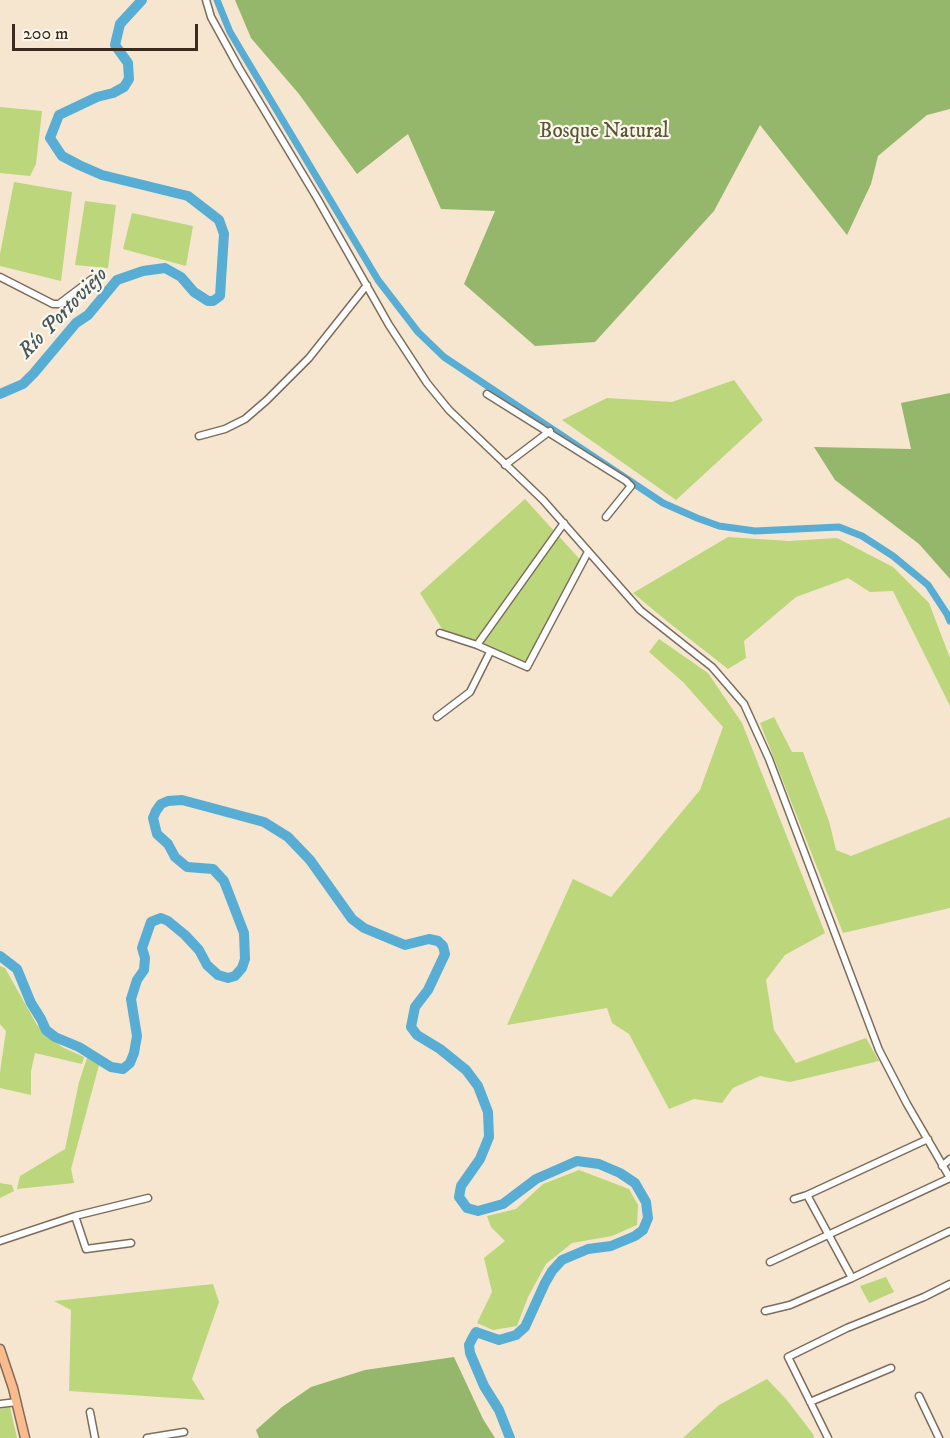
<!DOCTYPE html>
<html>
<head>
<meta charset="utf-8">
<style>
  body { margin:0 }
  #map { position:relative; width:950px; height:1438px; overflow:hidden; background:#f6e6cf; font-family:"IM FELL DW Pica",serif }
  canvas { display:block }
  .scale { position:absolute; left:12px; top:24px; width:186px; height:27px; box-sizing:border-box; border:3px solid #3b2a1e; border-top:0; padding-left:8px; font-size:18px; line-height:21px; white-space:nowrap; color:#3b2a1e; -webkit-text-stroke:4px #fbf7ec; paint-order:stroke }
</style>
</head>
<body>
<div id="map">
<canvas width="950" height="1438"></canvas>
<div class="scale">200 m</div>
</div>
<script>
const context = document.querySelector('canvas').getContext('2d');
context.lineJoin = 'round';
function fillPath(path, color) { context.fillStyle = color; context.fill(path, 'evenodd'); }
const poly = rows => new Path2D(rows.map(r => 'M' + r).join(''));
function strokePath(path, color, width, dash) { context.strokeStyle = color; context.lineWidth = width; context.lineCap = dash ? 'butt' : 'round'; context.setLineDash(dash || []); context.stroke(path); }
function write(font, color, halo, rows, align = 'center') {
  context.font = font + ' "IM FELL DW Pica",serif'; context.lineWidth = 4.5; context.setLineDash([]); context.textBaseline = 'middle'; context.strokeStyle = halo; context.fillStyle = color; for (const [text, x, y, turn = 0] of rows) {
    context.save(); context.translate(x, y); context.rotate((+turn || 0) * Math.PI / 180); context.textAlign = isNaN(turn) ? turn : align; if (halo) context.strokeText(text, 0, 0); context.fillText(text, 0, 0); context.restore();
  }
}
fillPath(poly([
  [0,107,42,111,36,164,30,176,0,173],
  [14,182,72,192,61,281,0,266,0,254],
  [85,201,116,205,108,268,75,265],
  [132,213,193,226,186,266,123,249],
  [734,380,763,420,676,500,562,420,607,398,672,402],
  [525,499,585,565,530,669,444,632,420,593],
  [728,537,789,541,837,538,893,567,929,603,950,658,950,706,893,591,870,592,848,578,796,597,744,641,746,658,728,669,668,622,633,593],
  [659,639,708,673,742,723,825,933,785,955,766,980,774,1030,796,1063,866,1038,879,1061,790,1082,760,1076,733,1088,722,1103,694,1099,669,1109,629,1034,612,1023,607,1008,507,1025,573,879,611,897,700,790,723,727,683,682,649,652],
  [774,717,792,752,803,752,829,821,836,850,851,856,950,817,950,908,843,933,760,723],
  [0,966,5,968,37,1025,62,1047,84,1057,82,1064,35,1053,31,1071,31,1095,0,1088,0,1072,6,1031,0,1024],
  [87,1058,99,1065,71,1169,74,1183,17,1189,20,1176,65,1149,79,1082],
  [579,1170,629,1189,638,1205,637,1225,612,1236,572,1243,546,1264,528,1297,517,1326,493,1330,477,1323,492,1292,484,1258,505,1241,491,1227,487,1216,516,1209,543,1184],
  [0,1183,12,1185,14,1191,0,1198],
  [886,1277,894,1292,869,1303,860,1286],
  [213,1284,219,1302,192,1379,205,1400,69,1391,71,1310,54,1301],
  [767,1379,786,1399,813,1434,814,1438,683,1438,719,1405],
  [10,1407,17,1438,0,1438,0,1409]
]), '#bbd67b');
fillPath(poly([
  [235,0,950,0,950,109,927,115,878,156,871,184,847,235,760,125,714,211,595,342,535,346,464,284,495,211,441,209,408,134,357,174,299,94,251,38],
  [950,393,950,579,919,544,835,480,814,447,911,449,901,403],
  [454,1357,483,1419,495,1438,259,1438,256,1430,282,1407,311,1387,365,1370]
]), '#94b76b');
strokePath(poly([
  [217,0,230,32,378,280,418,332,444,357,663,503,697,518,719,526,755,531,839,527,862,536,893,556,928,585,947,614,950,621]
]), '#58add4', 7);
strokePath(poly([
  [0,394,23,384,34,373,76,323,88,315,117,280,143,271,165,268,181,277,194,292,208,301,213,301,220,296,224,234,219,220,188,196,102,175,79,165,62,156,50,138,59,115,97,97,113,93,124,87,129,79,128,63,115,45,120,24,142,0],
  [0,956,17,969,31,1003,41,1019,46,1030,55,1037,79,1047,111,1067,123,1069,130,1063,134,1053,137,1036,131,999,137,980,144,970,145,958,142,948,151,922,161,918,168,921,185,935,199,950,207,965,218,975,228,978,235,976,242,968,245,959,244,933,224,881,213,869,187,867,175,857,168,844,157,834,153,818,156,811,161,804,168,801,182,800,264,822,288,837,310,860,352,919,364,928,405,945,429,939,438,941,443,946,445,954,428,990,415,1007,411,1027,417,1035,440,1049,466,1070,478,1086,488,1112,489,1137,480,1159,461,1186,459,1197,467,1208,478,1211,503,1204,536,1179,577,1161,599,1164,620,1173,635,1183,646,1202,648,1218,643,1230,635,1236,611,1246,588,1249,562,1260,552,1271,545,1283,525,1327,516,1335,499,1340,476,1332,472,1339,469,1345,470,1353,484,1386,499,1410,510,1438]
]), '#58add4', 10);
const minor = poly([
  [206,0,211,17,239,68,317,198,389,325,427,383,449,410,543,500,640,610,712,667,744,704,769,759,879,1050,907,1104,950,1178],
  [0,277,53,304,59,304,92,279],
  [487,394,626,481,631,486,606,517],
  [199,436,225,429,245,419,267,400,309,358,367,285],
  [505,465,550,431],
  [440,633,477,645,527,667,588,552],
  [477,645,564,523],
  [437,717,470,692,490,652],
  [942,1166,950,1159],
  [807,1195,852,1278],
  [794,1199,807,1195,928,1139],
  [75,1216,86,1249,131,1243],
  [0,1241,75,1216,148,1198],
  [770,1262,950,1178],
  [765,1311,790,1305,852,1278,950,1231],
  [919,1396,939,1438],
  [810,1402,891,1368],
  [0,1404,17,1402],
  [90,1412,95,1438],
  [147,1438,184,1432],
  [828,1438,788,1357,847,1328,924,1297,950,1284]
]);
const major = poly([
  [0,1349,13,1388,25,1438]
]);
strokePath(minor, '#7c6c5c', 9);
strokePath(major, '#7c6c5c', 11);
strokePath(minor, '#fff', 6);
strokePath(major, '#fbbb8d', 8);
write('21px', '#5b5535', '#fbf7ec', [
  ["Bosque Natural",604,133]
]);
write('italic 22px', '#45585e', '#fbf7ec', [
  ["Río Portoviejo",64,314,-46]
]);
</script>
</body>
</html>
